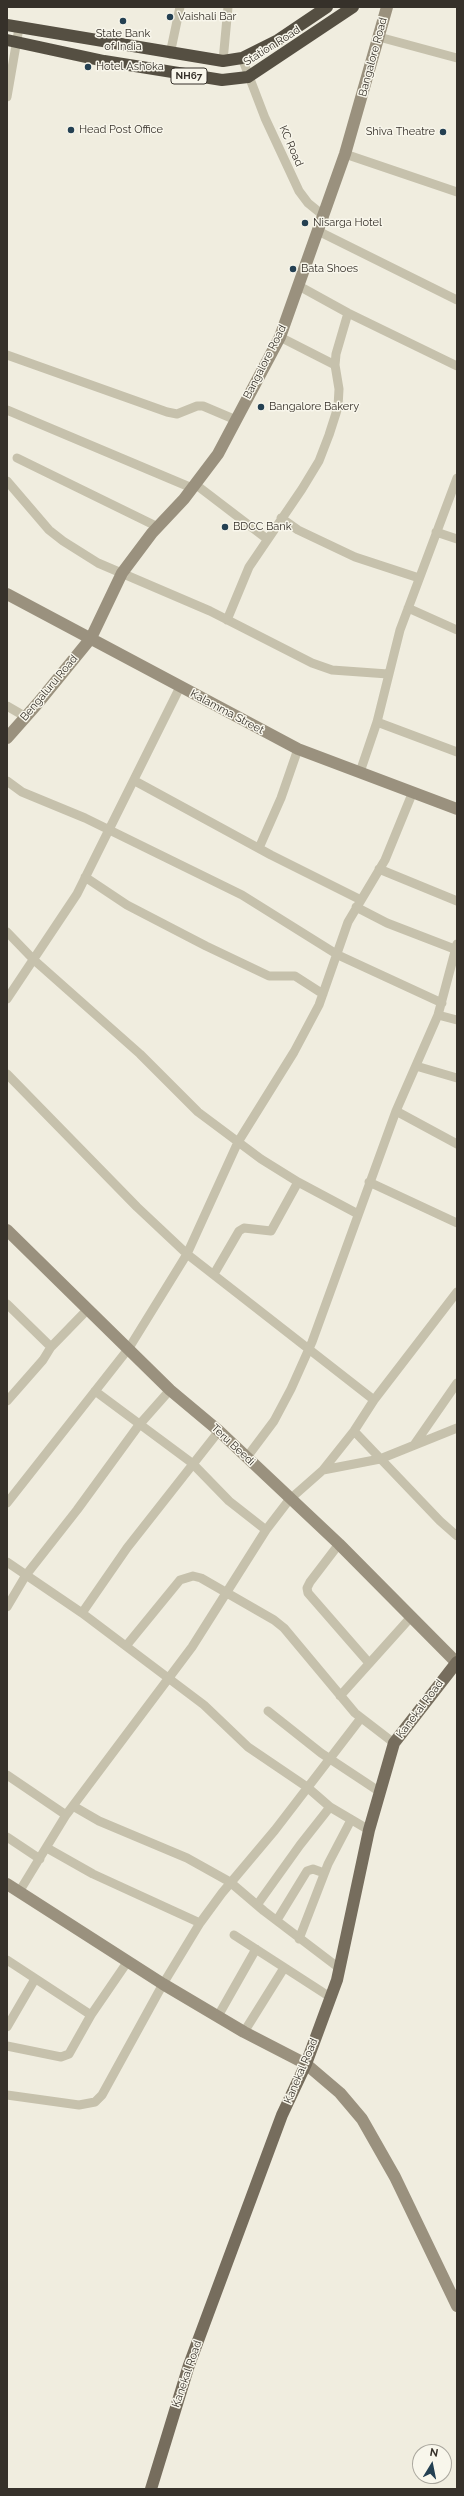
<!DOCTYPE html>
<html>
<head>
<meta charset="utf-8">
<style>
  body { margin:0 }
  #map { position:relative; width:464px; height:2496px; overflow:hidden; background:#f0eddf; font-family:Raleway,sans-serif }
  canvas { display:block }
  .frame { position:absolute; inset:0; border:8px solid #36312a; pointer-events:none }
  .north { position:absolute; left:412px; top:2444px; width:40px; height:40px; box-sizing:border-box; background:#f8f6eb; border:1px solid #aaa79e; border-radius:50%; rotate:10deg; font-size:11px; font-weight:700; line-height:16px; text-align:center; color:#36312a }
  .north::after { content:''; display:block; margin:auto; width:14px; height:18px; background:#244052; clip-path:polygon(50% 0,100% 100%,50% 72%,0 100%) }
</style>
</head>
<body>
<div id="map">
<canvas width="464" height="2496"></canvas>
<div class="frame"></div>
<div class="north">N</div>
</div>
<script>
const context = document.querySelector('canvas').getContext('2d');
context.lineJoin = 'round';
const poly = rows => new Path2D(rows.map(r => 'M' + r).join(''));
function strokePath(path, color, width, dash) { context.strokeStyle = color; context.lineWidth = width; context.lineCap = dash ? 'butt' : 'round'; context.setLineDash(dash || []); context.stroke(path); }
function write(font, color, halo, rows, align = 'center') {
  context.font = font + ' Raleway,sans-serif'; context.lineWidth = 3; context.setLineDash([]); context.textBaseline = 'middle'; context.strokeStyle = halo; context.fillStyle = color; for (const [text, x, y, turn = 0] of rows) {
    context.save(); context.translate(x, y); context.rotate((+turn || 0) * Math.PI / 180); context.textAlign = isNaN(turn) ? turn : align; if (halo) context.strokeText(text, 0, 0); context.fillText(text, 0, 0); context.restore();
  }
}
strokePath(poly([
  [379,37,457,58],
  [170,54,180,7],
  [242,58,265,118,299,191,308,203,324,216],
  [223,61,228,7],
  [7,97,19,28],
  [345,154,457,192],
  [318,231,457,300],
  [299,286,348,313,457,366],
  [280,337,335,365],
  [7,355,167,412,177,414,197,406,203,406,236,420],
  [7,410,192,488],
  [17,458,158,527],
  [7,481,49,530,63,541,98,563,210,611,312,663,332,670,388,674],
  [195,484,267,539],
  [281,518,298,530,355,557,419,578],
  [436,532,457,539],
  [408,608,457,630],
  [227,620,249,567,302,489,319,461,329,435,338,407,339,389,335,365,336,354,348,313],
  [7,706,26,717],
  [377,722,457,752],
  [360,772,377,722,400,630,457,478],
  [7,781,22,792,85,818,242,895,338,955,442,1003],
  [135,781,271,855,361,900],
  [259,848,281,798,298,749],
  [379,869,457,901],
  [85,877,127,905,206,946,269,976,295,976,323,994],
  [356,907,387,923,457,950],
  [7,932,34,960,140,1054,198,1112,261,1159,298,1182,358,1214],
  [7,999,77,894,180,687],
  [438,1015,457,1020],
  [416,1066,457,1078],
  [7,1074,137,1207,187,1254,374,1400],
  [396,1111,457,1144],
  [369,1182,457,1223],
  [214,1274,239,1231,244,1228,271,1231,298,1182],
  [7,1304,51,1347],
  [95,1391,192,1463,229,1501,266,1530],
  [7,1401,43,1360,51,1347,87,1310],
  [354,1431,440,1521,457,1536],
  [414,1445,457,1383],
  [247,1457,274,1421,291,1389,312,1342,396,1111,438,1015,457,944],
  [323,1470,380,1459,457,1428],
  [7,1503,129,1348,187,1254,238,1142,294,1052,319,1005,348,922,385,860,412,794],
  [339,1544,310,1582,307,1588,308,1593,369,1663],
  [7,1562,82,1613,204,1705,248,1747,307,1787,330,1807,369,1830],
  [7,1607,26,1575,77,1510,139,1425,170,1390],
  [82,1613,127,1548,219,1431],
  [126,1646,180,1580,193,1576,201,1578,274,1620,284,1628,355,1713,394,1743],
  [340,1696,411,1617],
  [268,1711,321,1753,380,1792],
  [7,1775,66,1815],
  [73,1806,99,1821,187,1858,230,1882,264,1911,339,1968],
  [7,1837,40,1859],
  [47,1848,93,1874,200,1923],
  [19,1892,66,1815,192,1647,266,1530,289,1500,323,1470,354,1431,374,1400,457,1292],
  [257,1905,300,1845,330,1807],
  [277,1920,307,1871,313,1869,324,1873],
  [234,1935,330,1997],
  [299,1939,328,1864,351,1820],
  [7,1960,91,2015],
  [218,2016,256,1949],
  [7,2027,35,1979],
  [244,2032,284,1968],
  [7,2046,61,2057,69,2054,91,2015,128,1961],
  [7,2095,79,2105,95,2102,102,2095,163,1984,200,1923,222,1893,275,1830,361,1718]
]), '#c6c1ac', 9);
strokePath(poly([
  [7,594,298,749,457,809],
  [7,738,38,703,91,638,122,573,152,533,184,499,218,454,280,337,345,154,387,7],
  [7,1230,170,1390,219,1431,339,1544,456,1662],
  [7,1884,163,1984,244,2032,306,2064,340,2093,362,2119,395,2177,457,2306]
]), '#9a917e', 12);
strokePath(poly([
  [151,2489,189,2365,282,2115,306,2064,337,1980,369,1830,394,1743,457,1662]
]), '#766d5d', 12);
strokePath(poly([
  [7,25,223,61,242,58,278,40,327,7],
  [7,40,104,61,222,80,248,77,353,7]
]), '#554f42', 12);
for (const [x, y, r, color] of [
  [170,17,4,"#244052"],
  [123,21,4,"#244052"],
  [88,67,4,"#244052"],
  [71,130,4,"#244052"],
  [443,132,4,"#244052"],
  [305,223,4,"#244052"],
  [293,269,4,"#244052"],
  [261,407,4,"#244052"],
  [225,527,4,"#244052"]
]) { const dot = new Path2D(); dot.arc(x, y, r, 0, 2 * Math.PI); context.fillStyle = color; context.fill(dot); strokePath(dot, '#f8f6eb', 1.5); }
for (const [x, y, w] of [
  [189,76,36]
]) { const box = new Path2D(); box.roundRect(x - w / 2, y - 8, w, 16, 3); context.fillStyle = '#f8f6eb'; context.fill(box); strokePath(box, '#36312a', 1); }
write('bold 10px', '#36312a', null, [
  ["NH67",189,76]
]);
write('11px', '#36312a', '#f8f6eb', [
  ["Vaishali Bar",178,17],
  ["State Bank",123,34,"center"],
  ["of India",123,47,"center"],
  ["Hotel Ashoka",96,67],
  ["Head Post Office",79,130],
  ["Shiva Theatre",435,132,"right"],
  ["Nisarga Hotel",313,223],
  ["Bata Shoes",301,269],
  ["Bangalore Bakery",269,407],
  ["BDCC Bank",233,527]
], 'left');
write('11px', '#36312a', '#f8f6eb', [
  ["Station Road",272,46,-32],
  ["Bangalore Road",373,57,-75],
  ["KC Road",291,146,66],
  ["Bangalore Road",265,362,-63],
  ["Bengaluru Road",49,688,-50],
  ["Kalamma Street",227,712,28],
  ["Teru Beedi",233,1445,43],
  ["Kanekal Road",420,1709,-53],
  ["Kanekal Road",301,2071,-67],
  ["Kanekal Road",187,2374,-71]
]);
</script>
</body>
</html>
